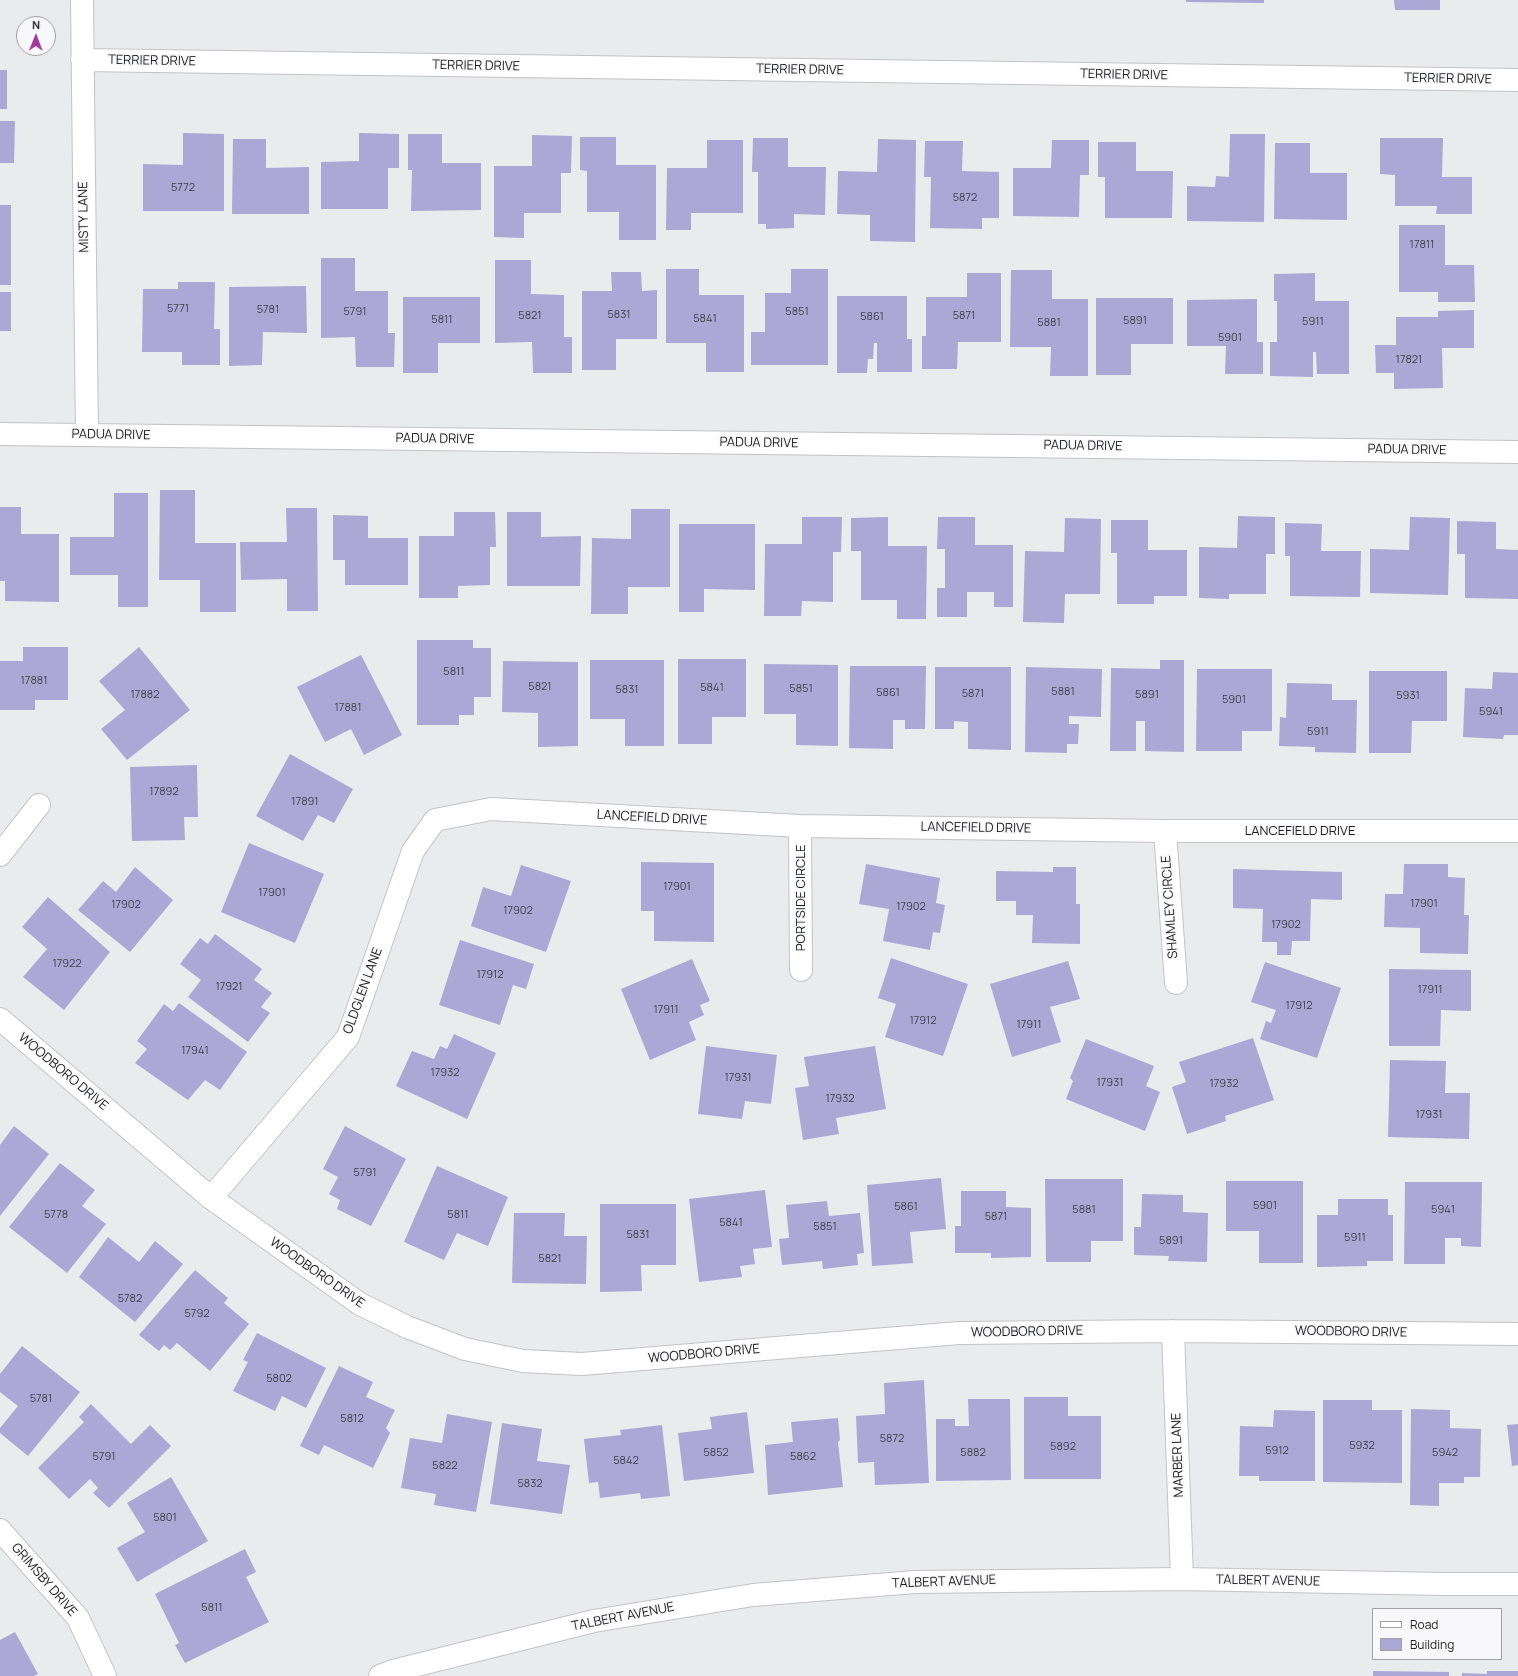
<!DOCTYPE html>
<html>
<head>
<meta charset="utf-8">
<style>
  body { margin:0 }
  #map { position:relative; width:1518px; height:1676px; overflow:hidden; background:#eaebed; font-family:Manrope,sans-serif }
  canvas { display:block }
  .legend { position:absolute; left:1372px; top:1608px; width:130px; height:52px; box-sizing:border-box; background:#f8f8fa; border:1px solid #a0a1a2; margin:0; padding:5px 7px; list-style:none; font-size:12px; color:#1d1e1e }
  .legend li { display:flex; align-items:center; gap:8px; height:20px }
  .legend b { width:20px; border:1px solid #a0a1a2 }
  .north { position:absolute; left:16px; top:16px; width:40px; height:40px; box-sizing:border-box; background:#f8f8fa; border:1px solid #a0a1a2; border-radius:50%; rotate:1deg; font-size:11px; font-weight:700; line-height:16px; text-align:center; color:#1d1e1e }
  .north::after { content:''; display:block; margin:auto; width:14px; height:18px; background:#a23798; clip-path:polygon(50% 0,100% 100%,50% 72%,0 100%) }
</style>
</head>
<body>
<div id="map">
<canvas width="1518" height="1676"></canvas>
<ul class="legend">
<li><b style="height:5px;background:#fff"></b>Road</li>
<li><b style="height:11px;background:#ada7d6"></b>Building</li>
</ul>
<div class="north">N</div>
</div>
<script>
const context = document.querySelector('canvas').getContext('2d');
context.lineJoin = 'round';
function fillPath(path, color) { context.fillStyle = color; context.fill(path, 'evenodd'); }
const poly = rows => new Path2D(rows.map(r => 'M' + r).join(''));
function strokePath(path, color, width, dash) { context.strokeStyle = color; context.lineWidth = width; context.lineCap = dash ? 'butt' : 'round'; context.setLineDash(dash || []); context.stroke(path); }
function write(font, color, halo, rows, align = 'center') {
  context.font = font + ' Manrope,sans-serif'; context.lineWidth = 3; context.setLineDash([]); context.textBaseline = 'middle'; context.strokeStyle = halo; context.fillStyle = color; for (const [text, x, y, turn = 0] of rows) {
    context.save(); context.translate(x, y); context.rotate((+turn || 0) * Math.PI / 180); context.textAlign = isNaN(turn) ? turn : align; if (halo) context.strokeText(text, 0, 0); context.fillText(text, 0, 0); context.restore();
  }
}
fillPath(poly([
  [1186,0,1264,0,1264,3,1186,2],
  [1394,0,1440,0,1440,10,1395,10],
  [0,70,7,70,7,109,0,109],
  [0,121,15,121,14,163,0,163],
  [183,133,224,134,224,211,143,211,143,164,183,165],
  [359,133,399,134,399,168,388,168,388,209,321,209,321,162,359,161],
  [408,134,442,134,442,163,481,163,481,210,411,211,412,170,408,170],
  [1230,134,1265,134,1264,222,1187,221,1187,186,1215,187,1216,176,1229,177],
  [532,135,572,136,571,173,561,173,561,213,524,213,524,238,494,237,494,166,532,166],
  [580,137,616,137,616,165,656,165,656,240,619,240,619,212,587,212,587,171,580,170],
  [753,138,788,138,788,167,826,167,825,215,794,214,794,228,766,229,766,224,758,224,758,172,752,172],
  [1380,138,1443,138,1442,177,1472,177,1472,214,1436,214,1437,206,1395,206,1395,175,1380,174],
  [233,139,266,139,266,168,309,167,309,214,232,214],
  [878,139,916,140,915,242,870,241,870,215,837,214,838,171,877,172],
  [707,140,743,140,743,213,691,213,691,230,666,230,667,168,707,168],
  [1052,140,1089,140,1089,175,1080,175,1079,217,1013,216,1013,168,1051,168],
  [925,141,963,141,962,171,999,172,999,218,982,218,982,229,930,228,931,177,924,177],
  [1098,142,1136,142,1136,171,1173,171,1172,218,1105,218,1105,177,1098,177],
  [1275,143,1310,143,1310,173,1347,173,1347,220,1274,219],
  [0,205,11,205,11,285,0,285],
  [1399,225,1445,225,1445,265,1474,265,1475,302,1438,302,1438,292,1399,292],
  [321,258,355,258,355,291,388,291,388,333,395,333,394,367,356,367,355,337,321,338],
  [495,260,531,260,531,294,564,295,564,337,572,337,572,373,533,373,532,342,495,343],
  [666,269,699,269,699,295,744,295,744,372,706,372,706,343,666,343],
  [791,269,828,269,828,365,751,365,751,332,765,332,765,293,791,293],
  [1011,270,1052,270,1052,299,1088,299,1088,376,1050,376,1051,347,1010,347],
  [611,272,641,272,642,291,657,290,657,339,616,339,616,370,582,370,582,291,612,291],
  [967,273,1001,273,1001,342,958,342,957,369,922,369,922,336,926,336,926,297,967,297],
  [1315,273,1315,301,1349,301,1349,374,1317,374,1316,352,1313,352,1313,377,1270,376,1270,342,1277,342,1277,301,1274,301,1274,274],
  [178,282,215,282,214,329,220,329,220,365,182,365,182,352,142,352,143,289,178,289],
  [306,286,307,333,263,332,262,365,229,366,229,287],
  [0,292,11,292,11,331,0,331],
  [837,296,907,296,907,339,912,339,912,372,877,372,877,343,874,343,873,359,868,359,867,373,837,373],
  [403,297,480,297,480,343,438,343,438,373,403,373],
  [1096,298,1173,298,1173,344,1131,344,1131,375,1096,375],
  [1257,299,1257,342,1263,342,1263,374,1225,374,1226,346,1187,346,1187,300],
  [1474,310,1474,348,1442,348,1443,388,1394,389,1394,373,1376,373,1375,345,1396,345,1396,317,1438,317,1438,311],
  [160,490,195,490,195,543,236,543,236,612,200,612,200,580,159,580],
  [114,493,148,493,148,607,118,607,118,575,70,575,70,537,114,537],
  [0,507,21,507,21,534,59,534,59,602,5,601,5,581,0,581],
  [286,508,317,508,318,611,287,611,287,579,241,580,240,542,287,542],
  [631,509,670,509,670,587,628,587,628,614,591,614,592,538,631,539],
  [454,512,495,512,496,547,490,547,490,585,458,586,458,598,419,598,419,536,454,536],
  [507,512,541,512,541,537,581,536,580,586,507,586],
  [333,515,368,516,368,538,408,538,408,585,345,585,345,560,333,560],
  [1238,516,1275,517,1275,554,1266,554,1266,594,1229,594,1229,599,1199,598,1199,547,1237,548],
  [802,517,842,517,841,552,833,552,833,602,802,601,801,616,764,616,765,544,802,544],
  [888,517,888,546,927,546,926,619,897,619,897,600,861,600,861,551,851,551,851,518],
  [938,517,975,517,975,545,1013,545,1013,607,994,607,994,592,967,592,967,617,937,617,937,588,945,588,945,549,937,549],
  [1410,517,1450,518,1448,595,1370,593,1370,549,1409,550],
  [1065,518,1101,519,1100,594,1065,594,1064,623,1023,622,1025,551,1064,552],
  [1111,520,1148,520,1148,550,1187,550,1187,596,1154,596,1154,604,1117,604,1117,553,1111,553],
  [1457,521,1496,522,1496,549,1518,550,1518,599,1465,598,1465,554,1457,554],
  [1285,523,1322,524,1321,551,1361,551,1360,597,1290,596,1290,556,1285,556],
  [679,524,755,524,755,590,704,589,704,612,679,612],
  [417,640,473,640,473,648,491,648,491,697,474,697,474,715,459,715,459,725,417,725],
  [23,647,68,647,68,700,35,700,35,710,0,710,0,661,23,661],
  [139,647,190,710,127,760,101,729,125,710,99,681],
  [361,655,402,735,364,755,351,729,325,742,297,687],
  [678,659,746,659,746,717,712,717,712,744,678,744],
  [590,660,664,660,664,746,625,746,625,719,590,719],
  [1160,660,1184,660,1184,752,1145,751,1145,721,1136,721,1136,751,1110,751,1111,668,1160,669],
  [503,661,578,662,578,746,538,747,538,713,502,712],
  [764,664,838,665,838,746,796,745,796,714,764,714],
  [850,666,926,666,925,729,905,729,905,720,893,720,893,749,849,748],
  [935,667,1011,667,1011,750,968,749,968,722,954,721,954,729,935,729],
  [1026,667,1102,669,1101,717,1069,716,1069,724,1079,724,1078,744,1067,744,1067,753,1025,752],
  [1197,669,1272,669,1272,731,1242,731,1242,751,1196,751],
  [1369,671,1447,671,1447,721,1412,721,1411,753,1369,753],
  [1493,672,1518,673,1518,735,1504,735,1503,739,1463,737,1465,688,1492,689],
  [1287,683,1332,684,1332,700,1357,700,1356,753,1315,752,1315,747,1279,746,1280,717,1286,718],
  [290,754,353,789,334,823,318,815,303,841,256,816],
  [197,765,198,817,184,817,185,840,132,841,130,767],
  [249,843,324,874,295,943,221,912],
  [641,862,714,863,714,942,654,941,654,911,641,911],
  [866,864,940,878,936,903,945,905,940,933,933,932,930,950,883,941,889,909,859,904],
  [1404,864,1448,864,1448,877,1465,878,1464,915,1469,915,1468,954,1420,953,1420,928,1384,927,1385,894,1403,894],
  [521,865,571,881,546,952,471,926,483,887,511,896],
  [135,867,173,900,130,952,78,910,103,881,116,892],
  [1053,867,1076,867,1076,904,1080,904,1080,944,1032,943,1033,915,1016,915,1016,901,996,901,996,871,1053,872],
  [1233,869,1342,872,1342,900,1311,899,1310,941,1292,941,1291,955,1277,955,1277,942,1262,942,1263,909,1233,908],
  [48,897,110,952,64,1010,23,977,47,949,22,927],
  [215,934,262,969,254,980,272,993,261,1007,270,1013,248,1042,188,997,201,980,180,964,200,938,208,944],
  [460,940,534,964,526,989,513,985,500,1025,439,1005],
  [891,958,968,984,943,1056,885,1037,896,1004,878,998],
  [692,959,710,1001,700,1005,704,1015,689,1022,696,1040,650,1060,621,989],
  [1068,961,1080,999,1050,1007,1061,1042,1012,1057,990,984],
  [1265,962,1341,988,1317,1058,1260,1039,1266,1021,1271,1023,1276,1010,1251,1002],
  [1389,969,1471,970,1471,1011,1441,1010,1440,1046,1389,1046],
  [179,1003,247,1052,220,1090,205,1080,188,1100,135,1063,147,1049,137,1041,164,1004,173,1011],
  [454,1034,496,1053,467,1119,396,1086,412,1051,434,1059,440,1046,447,1049],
  [1253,1038,1274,1100,1225,1116,1226,1121,1187,1134,1172,1087,1186,1082,1179,1062],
  [1086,1039,1154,1066,1146,1086,1160,1092,1145,1131,1066,1099,1073,1081,1070,1078],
  [706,1046,777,1055,771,1104,745,1101,742,1119,698,1114],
  [875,1046,886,1109,836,1118,839,1134,803,1140,795,1088,809,1086,804,1057],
  [1390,1060,1446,1061,1445,1093,1470,1093,1469,1139,1388,1137],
  [14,1126,49,1154,0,1216,0,1145],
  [345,1126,406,1159,371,1226,337,1209,340,1200,329,1194,338,1177,323,1169],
  [60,1163,95,1190,82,1206,106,1224,67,1273,9,1227],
  [437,1166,508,1197,488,1246,457,1233,444,1260,404,1242],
  [941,1178,946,1229,910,1232,913,1263,872,1266,867,1185],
  [1045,1179,1123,1179,1123,1241,1091,1241,1091,1262,1046,1262],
  [1226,1181,1303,1181,1303,1263,1259,1263,1259,1231,1226,1231],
  [1405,1182,1482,1182,1481,1247,1461,1246,1461,1238,1445,1238,1445,1264,1404,1264],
  [765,1190,772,1247,753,1249,755,1264,740,1266,742,1277,699,1282,689,1199],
  [961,1191,1006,1191,1006,1207,1031,1208,1031,1257,991,1258,991,1253,955,1253,955,1226,961,1226],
  [1142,1194,1183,1195,1183,1212,1208,1213,1207,1262,1168,1261,1169,1256,1134,1255,1134,1227,1141,1227],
  [1338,1199,1388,1199,1388,1215,1393,1215,1393,1261,1367,1261,1367,1266,1317,1267,1317,1215,1338,1215],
  [827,1201,829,1216,860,1213,864,1253,857,1254,858,1265,823,1269,822,1261,782,1265,779,1239,789,1238,786,1205],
  [600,1204,676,1204,676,1265,641,1265,642,1291,600,1292],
  [514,1213,565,1213,564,1236,587,1236,586,1284,512,1283],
  [108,1237,139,1262,155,1241,183,1264,135,1322,79,1277],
  [195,1270,228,1298,224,1303,249,1324,210,1371,177,1343,170,1350,164,1345,159,1351,139,1335],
  [257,1333,326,1368,306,1408,282,1396,275,1411,233,1391,248,1362,243,1360],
  [22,1346,80,1392,28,1456,0,1433,0,1428,18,1406,0,1392,0,1374],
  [339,1366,373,1382,366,1397,395,1410,386,1428,390,1433,373,1468,324,1445,319,1455,300,1446],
  [924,1380,929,1483,875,1485,874,1462,858,1463,856,1416,885,1414,884,1383],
  [1024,1397,1068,1397,1068,1416,1101,1416,1101,1479,1024,1479],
  [968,1399,1010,1399,1011,1480,936,1481,936,1419,955,1419,955,1426,969,1426],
  [1323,1400,1372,1400,1372,1410,1402,1410,1402,1483,1323,1482],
  [91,1404,131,1444,150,1425,171,1446,109,1508,93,1493,98,1488,90,1479,69,1499,38,1468,84,1422,79,1417],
  [1411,1409,1450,1410,1450,1428,1481,1429,1480,1477,1464,1477,1464,1483,1439,1483,1439,1506,1410,1505],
  [1274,1410,1315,1411,1315,1481,1259,1481,1259,1476,1239,1476,1240,1426,1273,1427],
  [747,1412,754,1473,684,1481,678,1433,712,1429,710,1417],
  [447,1414,492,1422,476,1512,434,1505,436,1494,401,1488,410,1438,442,1443],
  [838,1418,840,1440,838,1442,843,1487,768,1495,765,1445,793,1442,791,1422],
  [502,1423,542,1429,537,1461,570,1465,562,1514,490,1504],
  [1518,1424,1518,1465,1512,1466,1507,1425],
  [662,1425,670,1496,641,1499,640,1493,600,1498,598,1482,589,1483,584,1439,621,1435,620,1430],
  [171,1477,208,1541,137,1582,117,1548,145,1532,127,1503],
  [245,1549,256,1572,246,1577,269,1622,185,1663,175,1645,179,1643,155,1594],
  [15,1632,38,1674,34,1676,0,1676,0,1640],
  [1373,1671,1449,1672,1449,1676,1373,1676],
  [1487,1671,1518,1671,1518,1676,1462,1676,1462,1673,1487,1674]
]), '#ada7d6');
const minor = poly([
  [82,0,87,435],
  [82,60,1518,80],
  [0,434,1518,452],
  [800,826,801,970],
  [1165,831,1176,983],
  [0,855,39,805],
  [0,1019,211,1198,360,1304,407,1327,465,1349,523,1361,582,1364,959,1333,1173,1331,1518,1334],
  [211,1198,348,1037,413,851,435,820,491,809,800,826,1165,831,1518,831],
  [1173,1331,1182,1579],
  [0,1530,78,1618,105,1676]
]);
const tertiary = poly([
  [380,1676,393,1671,594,1621,753,1595,915,1582,1182,1579,1443,1584,1518,1584]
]);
strokePath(minor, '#c3c3c5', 24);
strokePath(tertiary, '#c3c3c5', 24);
strokePath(minor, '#fff', 22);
strokePath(tertiary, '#fff', 22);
write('11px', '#41404c', null, [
  ["5772",183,188],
  ["5872",965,198],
  ["17811",1422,245],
  ["5771",178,309],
  ["5781",268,310],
  ["5791",355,312],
  ["5851",797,312],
  ["5831",619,315],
  ["5821",530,316],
  ["5871",964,316],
  ["5861",872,317],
  ["5841",705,319],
  ["5811",442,320],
  ["5891",1135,321],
  ["5911",1313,322],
  ["5881",1049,323],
  ["5901",1230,338],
  ["17821",1409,360],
  ["5811",454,672],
  ["17881",34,681],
  ["5821",540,687],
  ["5841",712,688],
  ["5851",801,689],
  ["5831",627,690],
  ["5881",1063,692],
  ["5861",888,693],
  ["5871",973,694],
  ["17882",145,695],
  ["5891",1147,695],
  ["5931",1408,696],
  ["5901",1234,700],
  ["17881",348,708],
  ["5941",1491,712],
  ["5911",1318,732],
  ["17892",164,792],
  ["17891",305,802],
  ["17901",677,887],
  ["17901",272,893],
  ["17901",1424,904],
  ["17902",126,905],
  ["17902",911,907],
  ["17902",518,911],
  ["17902",1286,925],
  ["17922",67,964],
  ["17912",490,975],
  ["17921",229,987],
  ["17911",1430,990],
  ["17912",1299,1006],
  ["17911",666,1010],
  ["17912",923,1021],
  ["17911",1029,1025],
  ["17941",195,1051],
  ["17932",445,1073],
  ["17931",738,1078],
  ["17931",1110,1083],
  ["17932",1224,1084],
  ["17932",840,1099],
  ["17931",1429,1115],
  ["5791",365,1173],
  ["5901",1265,1206],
  ["5861",906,1207],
  ["5881",1084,1210],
  ["5941",1443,1210],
  ["5778",56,1215],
  ["5811",458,1215],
  ["5871",996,1217],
  ["5841",731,1223],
  ["5851",825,1227],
  ["5831",638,1235],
  ["5911",1355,1238],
  ["5891",1171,1241],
  ["5821",550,1259],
  ["5782",130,1299],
  ["5792",197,1314],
  ["5802",279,1379],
  ["5781",41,1399],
  ["5812",352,1419],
  ["5872",892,1439],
  ["5932",1362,1446],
  ["5892",1063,1447],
  ["5912",1277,1451],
  ["5852",716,1453],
  ["5882",973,1453],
  ["5942",1445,1453],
  ["5791",104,1457],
  ["5862",803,1457],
  ["5842",626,1461],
  ["5822",445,1466],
  ["5832",530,1484],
  ["5801",165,1518],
  ["5811",212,1608]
]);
write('13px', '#1d1e1e', '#f8f8fa', [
  ["TERRIER DRIVE",152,61,1],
  ["TERRIER DRIVE",476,66,1],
  ["TERRIER DRIVE",800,70,1],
  ["TERRIER DRIVE",1124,75,1],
  ["TERRIER DRIVE",1448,79,1],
  ["MISTY LANE",84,217,-91],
  ["PADUA DRIVE",111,435,1],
  ["PADUA DRIVE",435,439,1],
  ["PADUA DRIVE",759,443,1],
  ["PADUA DRIVE",1083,446,1],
  ["PADUA DRIVE",1407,450,1],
  ["LANCEFIELD DRIVE",652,818,3],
  ["LANCEFIELD DRIVE",976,828,1],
  ["LANCEFIELD DRIVE",1300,831],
  ["PORTSIDE CIRCLE",801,898,-90],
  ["SHAMLEY CIRCLE",1170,907,-94],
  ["OLDGLEN LANE",363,991,-70],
  ["WOODBORO DRIVE",63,1072,40],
  ["WOODBORO DRIVE",317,1273,35],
  ["WOODBORO DRIVE",1027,1332,-1],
  ["WOODBORO DRIVE",1351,1332,1],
  ["WOODBORO DRIVE",704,1354,-5],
  ["MARBER LANE",1178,1455,-92],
  ["GRIMSBY DRIVE",44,1580,49],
  ["TALBERT AVENUE",1268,1581,1],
  ["TALBERT AVENUE",944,1582,-2],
  ["TALBERT AVENUE",623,1617,-11]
]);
</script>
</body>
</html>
